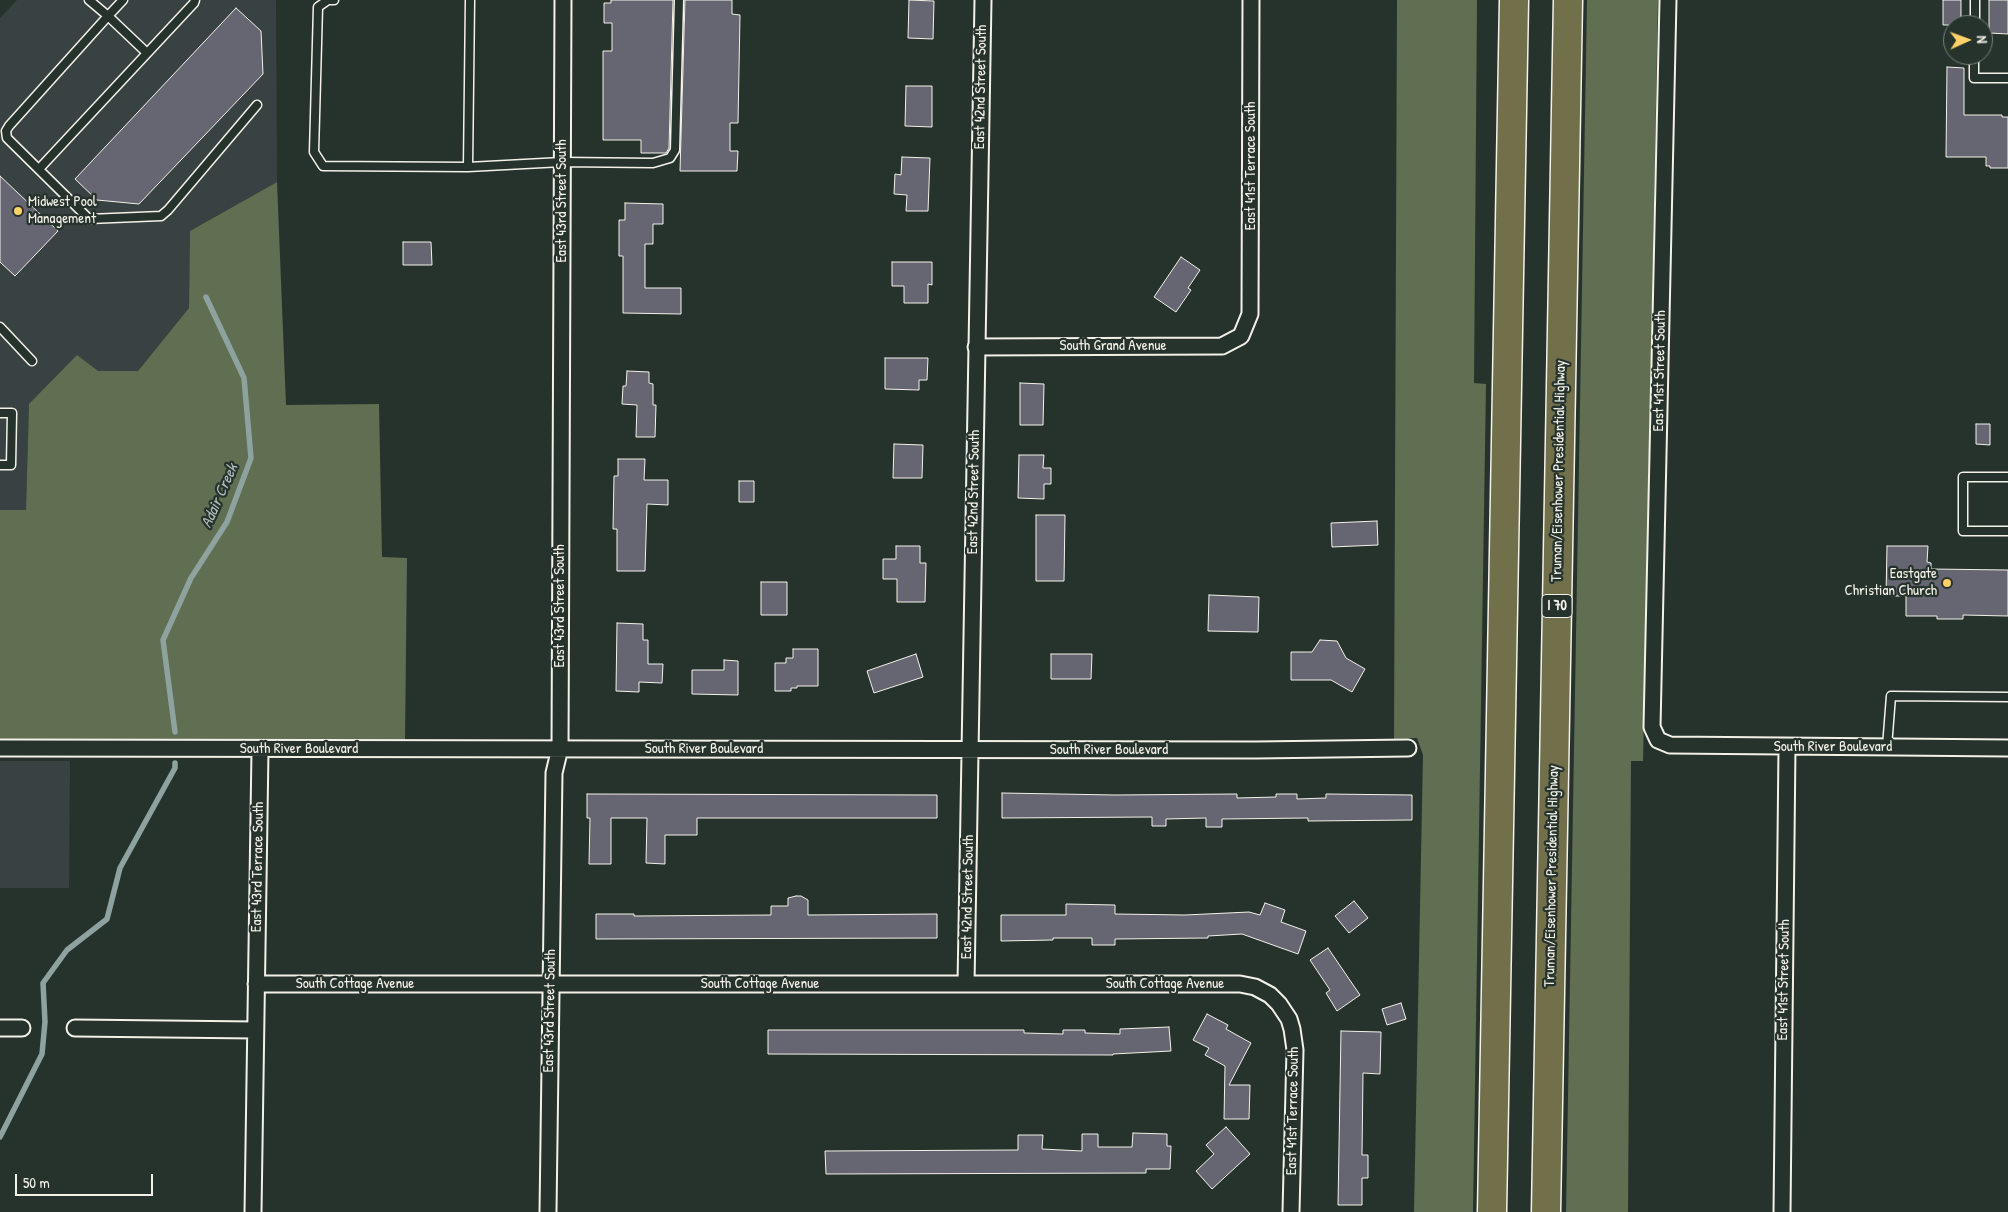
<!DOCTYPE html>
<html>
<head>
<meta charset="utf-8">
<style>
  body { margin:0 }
  #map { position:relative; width:2008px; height:1212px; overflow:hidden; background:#26332d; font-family:"Patrick Hand",sans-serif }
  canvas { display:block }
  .north { position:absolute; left:1943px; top:15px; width:50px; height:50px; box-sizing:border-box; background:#26332d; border:1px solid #787f78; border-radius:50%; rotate:88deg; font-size:14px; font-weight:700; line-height:20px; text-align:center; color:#f4f1e8 }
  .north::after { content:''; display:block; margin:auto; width:18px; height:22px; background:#ffd166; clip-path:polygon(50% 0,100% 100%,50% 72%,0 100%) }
  .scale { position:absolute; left:15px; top:1174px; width:138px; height:22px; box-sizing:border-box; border:2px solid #f4f1e8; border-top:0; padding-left:6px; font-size:15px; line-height:18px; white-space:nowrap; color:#f4f1e8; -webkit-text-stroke:4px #26332d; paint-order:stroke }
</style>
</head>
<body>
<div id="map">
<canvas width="2008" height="1212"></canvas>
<div class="north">N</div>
<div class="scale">50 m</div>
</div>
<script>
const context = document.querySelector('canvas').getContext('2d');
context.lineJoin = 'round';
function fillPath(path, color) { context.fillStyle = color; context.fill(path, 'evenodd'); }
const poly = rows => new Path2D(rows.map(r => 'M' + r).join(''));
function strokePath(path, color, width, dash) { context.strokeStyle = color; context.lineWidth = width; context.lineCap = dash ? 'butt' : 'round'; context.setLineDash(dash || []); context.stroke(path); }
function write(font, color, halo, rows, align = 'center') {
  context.font = font + ' "Patrick Hand",sans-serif'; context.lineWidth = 4.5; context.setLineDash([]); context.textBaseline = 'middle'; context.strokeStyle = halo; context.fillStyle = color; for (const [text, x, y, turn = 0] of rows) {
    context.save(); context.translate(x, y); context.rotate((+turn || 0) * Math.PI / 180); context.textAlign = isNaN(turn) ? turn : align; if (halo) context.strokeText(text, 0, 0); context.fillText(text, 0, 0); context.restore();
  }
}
fillPath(poly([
  [17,0,276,0,277,182,190,231,189,308,138,371,98,371,29,404,26,510,0,510,0,18],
  [0,761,70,761,69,888,0,888]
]), '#394242');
fillPath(poly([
  [1397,0,1477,0,1474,383,1486,384,1473,1212,1414,1212,1423,755,1417,738,1394,739],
  [1587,0,1658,0,1643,761,1631,761,1628,1212,1566,1212],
  [277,182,286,405,379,404,382,557,407,558,405,741,141,739,0,740,0,510,26,510,29,404,77,355,98,371,138,371,189,308,190,231]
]), '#606f51');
strokePath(poly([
  [175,732,163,640,191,578,227,522,251,458,244,378,206,297],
  [0,1137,42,1054,45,1022,43,983,67,950,107,919,120,868,175,768,175,763]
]), '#8ea2a0', 5.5);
const building = poly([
  [611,0,673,0,669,148,666,153,641,153,641,140,603,140,603,51,612,51,612,23,604,23,604,3,611,3,611,0],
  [685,0,732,0,732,14,740,15,738,123,730,123,730,151,738,151,737,171,680,171,685,0],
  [909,0,934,1,933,39,908,38,909,0],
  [1943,0,1961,0,1961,25,1943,25,1943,0],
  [1989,0,2008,0,2008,34,1989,33,1989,0],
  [236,8,261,31,263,74,139,204,97,200,75,179,236,8],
  [1947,67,1964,68,1964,115,2002,115,2002,117,2008,117,2008,168,1990,168,1990,166,1986,166,1986,157,1946,157,1947,67],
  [906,86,932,86,932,127,905,126,906,86],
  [902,157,930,158,928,211,906,211,907,195,894,194,895,174,901,175,902,157],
  [0,176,58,231,15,276,0,262,0,176],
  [625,203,663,204,663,224,653,224,653,244,645,244,645,288,681,288,681,314,623,313,623,256,619,256,619,220,625,220,625,203],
  [403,242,431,242,432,265,403,265,403,242],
  [1181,257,1200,270,1188,288,1191,290,1176,312,1154,297,1181,257],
  [892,262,932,262,932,285,928,284,928,303,904,303,904,286,892,286,892,262],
  [885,358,928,358,927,380,919,380,919,390,885,389,885,358],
  [627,371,649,372,649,383,653,384,653,405,656,405,655,437,636,437,637,405,622,404,623,386,626,386,627,371],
  [1020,383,1044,384,1043,425,1020,425,1020,383],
  [1976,424,1990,424,1990,445,1976,444,1976,424],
  [894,444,923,445,922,478,893,478,894,444],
  [1019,455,1044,455,1043,468,1051,468,1051,484,1044,484,1044,499,1018,498,1019,455],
  [618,459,645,459,644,480,668,480,668,505,647,504,645,571,617,571,617,529,613,529,614,476,618,476,618,459],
  [739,481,754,481,754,502,739,502,739,481],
  [1036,515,1065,515,1064,581,1036,581,1036,515],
  [1377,521,1378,545,1332,547,1331,523,1377,521],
  [896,546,920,546,920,563,926,563,925,602,897,602,897,579,883,579,883,559,896,559,896,546],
  [1887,546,1928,546,1927,562,1931,563,1931,569,2008,570,2008,616,1963,615,1963,619,1937,619,1937,616,1906,616,1906,596,1886,596,1887,546],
  [761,582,787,582,787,615,761,615,761,582],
  [1209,595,1259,597,1258,632,1208,631,1209,595],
  [617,623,643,624,643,640,648,640,648,664,663,664,662,683,639,682,639,692,616,691,617,623],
  [1320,640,1337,641,1346,658,1365,669,1352,692,1331,680,1291,680,1291,652,1312,652,1320,640],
  [793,649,818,649,818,686,797,686,797,688,791,688,791,691,775,691,775,663,786,663,786,658,793,658,793,649],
  [916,654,923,677,874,693,867,671,916,654],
  [1051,654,1092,654,1091,679,1051,679,1051,654],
  [724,660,738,661,738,695,692,694,692,670,724,670,724,660],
  [1002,793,1115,795,1237,794,1237,798,1276,797,1276,794,1297,794,1297,799,1326,798,1326,794,1412,795,1412,820,1308,821,1308,818,1222,819,1222,827,1206,827,1206,818,1166,819,1166,826,1152,826,1152,817,1002,818,1002,793],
  [587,794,937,795,937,818,697,818,697,835,665,835,665,864,646,863,647,818,611,818,611,864,589,864,590,818,587,818,587,794],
  [796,896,801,896,808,900,808,915,937,914,937,938,596,939,596,914,634,914,634,916,771,915,771,906,788,906,788,898,796,896],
  [1354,901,1368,918,1349,933,1335,916,1354,901],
  [1265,903,1285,910,1281,922,1306,931,1298,954,1242,934,1208,936,1208,938,1115,939,1115,945,1092,945,1092,938,1053,938,1053,940,1001,941,1001,915,1066,915,1066,904,1115,905,1115,914,1185,915,1249,912,1260,915,1265,903],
  [1328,948,1360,995,1337,1011,1326,993,1330,990,1310,960,1328,948],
  [1401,1003,1406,1019,1387,1025,1382,1009,1401,1003],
  [1207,1014,1228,1025,1226,1029,1251,1043,1229,1085,1250,1085,1249,1119,1224,1119,1225,1066,1205,1055,1209,1048,1193,1040,1207,1014],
  [1169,1027,1171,1051,1113,1054,1113,1055,768,1054,768,1030,1024,1030,1024,1033,1063,1034,1063,1030,1085,1030,1085,1033,1120,1034,1120,1029,1169,1027],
  [1341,1031,1381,1032,1380,1074,1363,1073,1362,1155,1368,1155,1368,1178,1362,1178,1362,1205,1338,1205,1341,1031],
  [1226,1127,1250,1154,1212,1189,1196,1171,1214,1154,1206,1145,1226,1127],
  [1133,1133,1167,1134,1167,1146,1171,1146,1170,1169,1146,1169,1146,1173,826,1174,825,1151,1018,1150,1018,1135,1043,1135,1042,1149,1082,1151,1082,1134,1098,1134,1098,1147,1132,1147,1133,1133]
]);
fillPath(building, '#666673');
strokePath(building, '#f4f1e8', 1);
const service = poly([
  [89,0,108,16,9,126,6,131,7,138,89,219,161,216,168,210,257,105],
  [123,0,108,16,147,53],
  [334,0,328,0,318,7,314,152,323,166,468,167],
  [470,0,468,167,562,162,653,163,670,158,675,150,679,0],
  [1975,25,1975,0],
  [1974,55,1974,78,2008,78],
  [39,169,194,3,195,0],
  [0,327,32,361],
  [0,413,12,413,11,465,0,465],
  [2008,477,1963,477,1963,531,2008,531],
  [1887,747,1891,696,2008,697]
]);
const minor = poly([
  [1668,0,1652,727,1658,740,1670,745,2008,748],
  [976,347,1222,346,1241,336,1250,314,1251,0],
  [0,748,1256,750,1408,748],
  [256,984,1240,984,1255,987,1270,995,1279,1004,1289,1019,1292,1029,1295,1050,1291,1212],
  [966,984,983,0],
  [0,1028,22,1028],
  [75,1028,255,1030],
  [253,1212,260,750],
  [548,1212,554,773,560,748,563,0],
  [1782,1212,1787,747]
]);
const motorway = poly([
  [1492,1212,1514,0],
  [1546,1212,1568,0]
]);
strokePath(service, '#f4f1e8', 11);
strokePath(minor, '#f4f1e8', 19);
strokePath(motorway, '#f4f1e8', 31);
strokePath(service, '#26332d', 8);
strokePath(minor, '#26332d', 15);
strokePath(motorway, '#71704a', 28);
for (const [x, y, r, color] of [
  [18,211,5,"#ffd166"],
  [1947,583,5,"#ffd166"]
]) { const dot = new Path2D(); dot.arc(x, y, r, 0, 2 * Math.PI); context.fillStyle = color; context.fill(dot); strokePath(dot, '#26332d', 2); }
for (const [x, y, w] of [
  [1557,606,30]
]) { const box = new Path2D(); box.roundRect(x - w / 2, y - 11.5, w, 23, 4); context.fillStyle = '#26332d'; context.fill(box); strokePath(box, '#f4f1e8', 1); }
write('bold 14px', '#f4f1e8', null, [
  ["I 70",1557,606]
]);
write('15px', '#f4f1e8', '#26332d', [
  ["East 42nd Street South",981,87,-89],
  ["East 41st Terrace South",1251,166,-90],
  ["East 43rd Street South",562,201,-90],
  ["South Grand Avenue",1113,346],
  ["East 41st Street South",1660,371,-89],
  ["Truman/Eisenhower Presidential Highway",1559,471,-89],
  ["East 42nd Street South",974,492,-89],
  ["East 43rd Street South",560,606,-90],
  ["South River Boulevard",1833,747],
  ["South River Boulevard",299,749],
  ["South River Boulevard",704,749],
  ["South River Boulevard",1109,750],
  ["East 43rd Terrace South",258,867,-89],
  ["Truman/Eisenhower Presidential Highway",1552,876,-89],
  ["East 42nd Street South",968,897,-89],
  ["East 41st Street South",1784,980,-89],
  ["South Cottage Avenue",355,984],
  ["South Cottage Avenue",760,984],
  ["South Cottage Avenue",1165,984],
  ["East 43rd Street South",550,1011,-89],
  ["East 41st Terrace South",1293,1111,-89]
]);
write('15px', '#f4f1e8', '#26332d', [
  ["Midwest Pool",28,202],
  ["Management",28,219],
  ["Eastgate",1937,574,"right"],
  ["Christian Church",1937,591,"right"]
], 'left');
write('italic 16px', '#b0bcb8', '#26332d', [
  ["Adair Creek",220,496,-66]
]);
</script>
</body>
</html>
